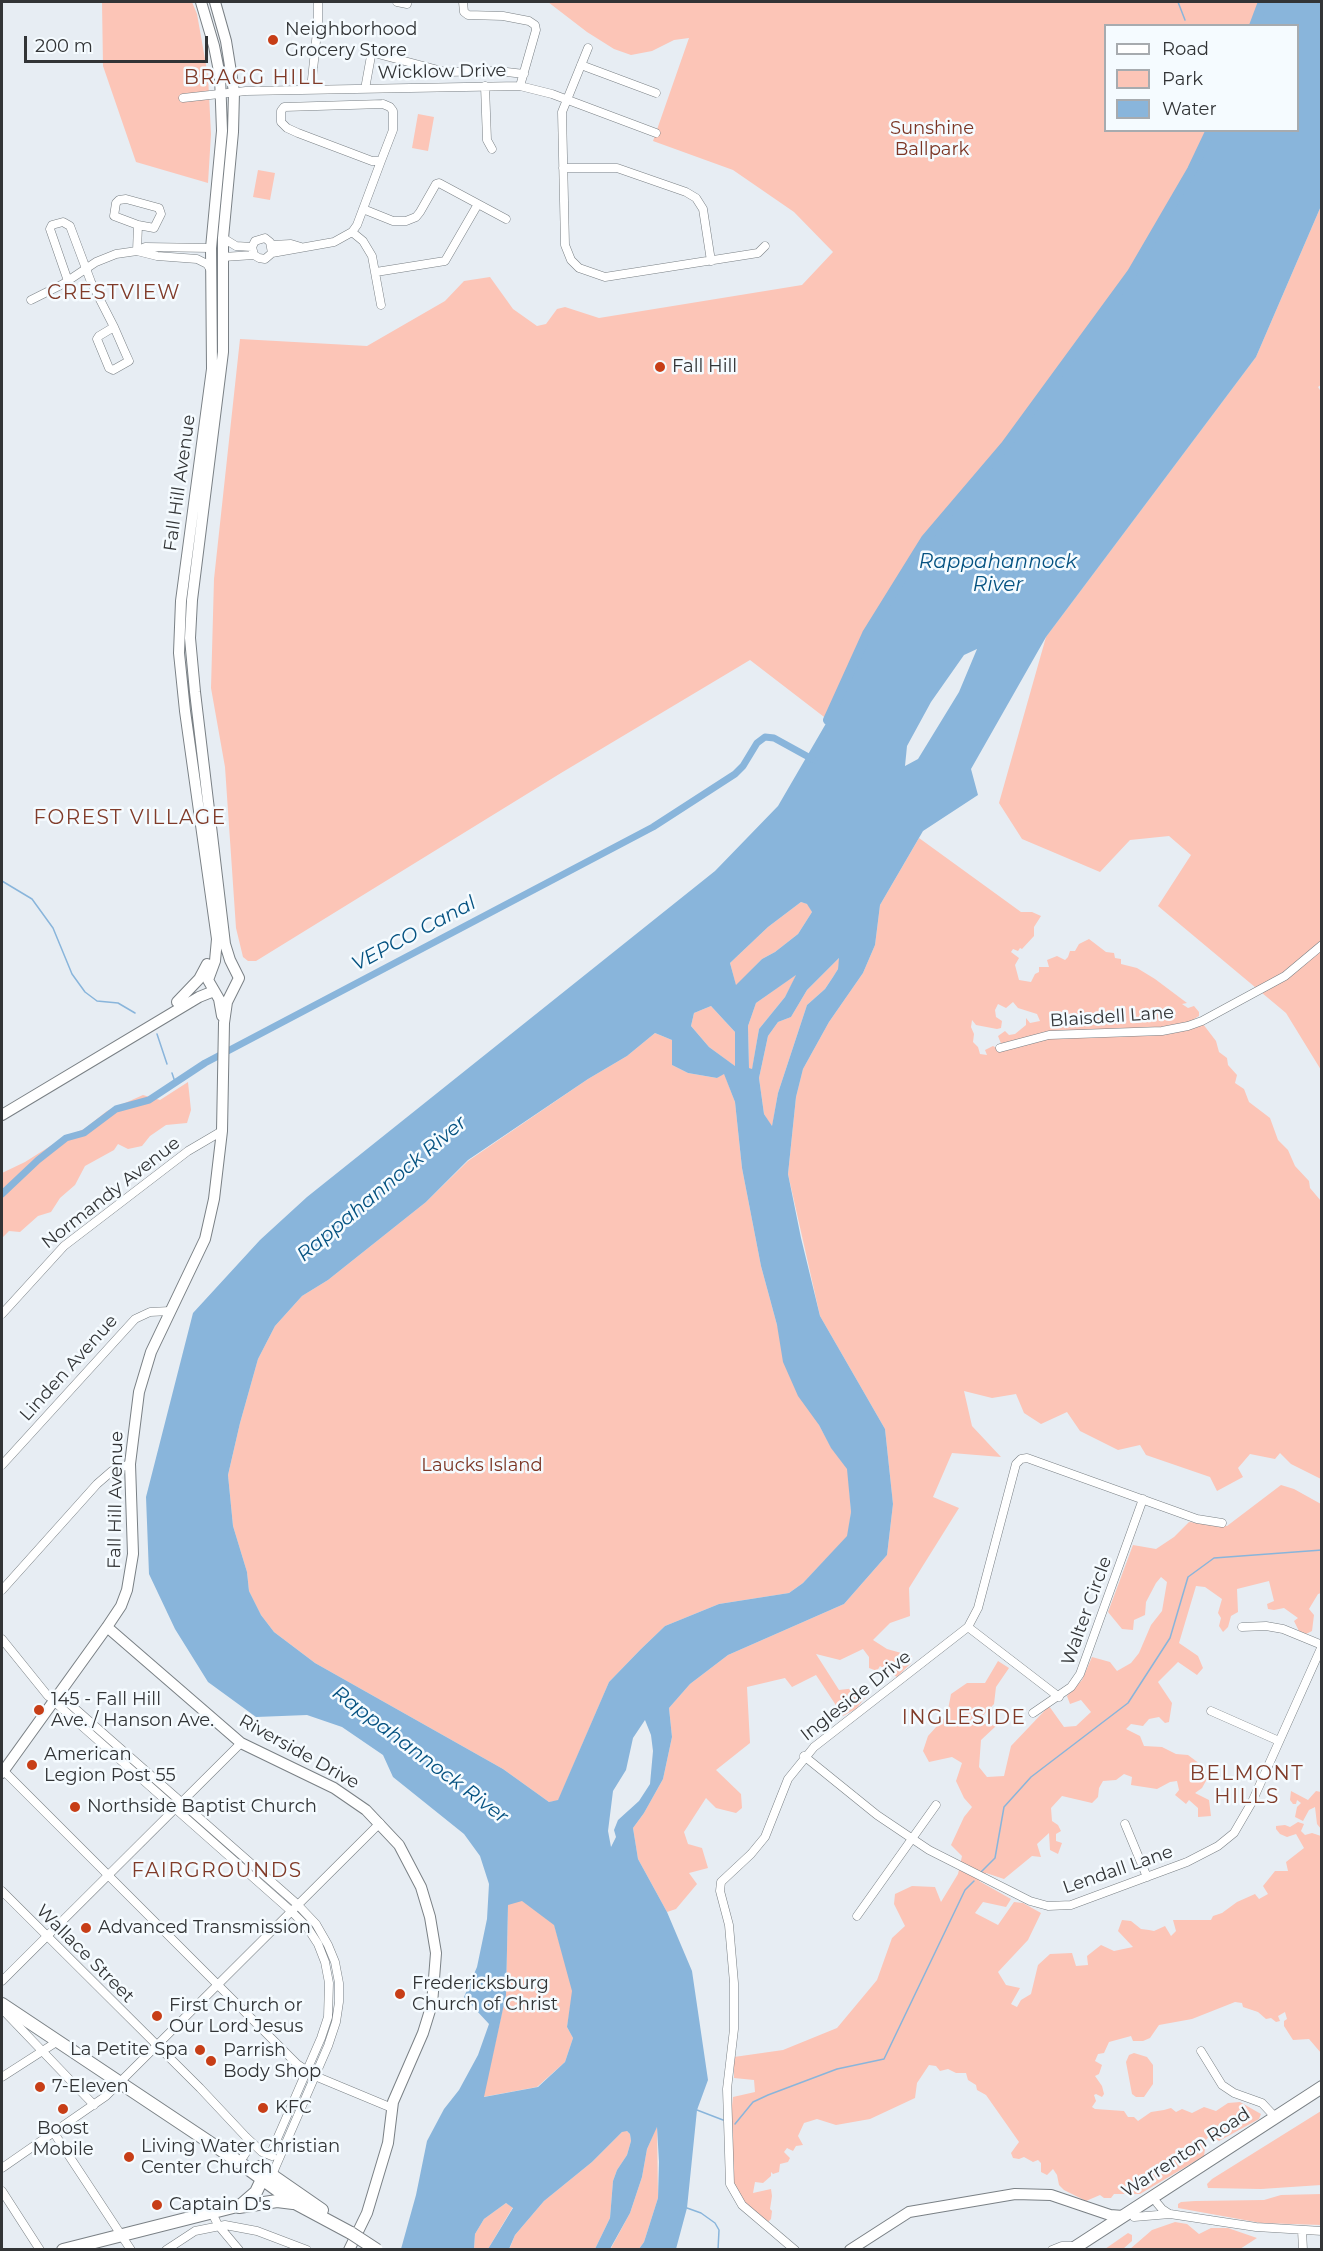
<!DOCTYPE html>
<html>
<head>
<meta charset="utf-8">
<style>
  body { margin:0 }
  #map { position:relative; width:1323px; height:2251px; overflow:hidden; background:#e7edf3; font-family:Montserrat,sans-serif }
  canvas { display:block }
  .frame { position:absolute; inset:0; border:3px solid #323436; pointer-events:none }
  .legend { position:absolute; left:1104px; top:24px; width:195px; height:108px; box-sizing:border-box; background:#f5fbff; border:2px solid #a7abaf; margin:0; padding:8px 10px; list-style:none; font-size:18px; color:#323436 }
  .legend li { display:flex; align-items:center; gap:12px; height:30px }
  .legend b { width:30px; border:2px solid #a7abaf }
  .scale { position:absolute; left:24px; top:36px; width:184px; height:27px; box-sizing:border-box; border:3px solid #323436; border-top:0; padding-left:8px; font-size:18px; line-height:21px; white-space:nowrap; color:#323436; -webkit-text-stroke:4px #f5fbff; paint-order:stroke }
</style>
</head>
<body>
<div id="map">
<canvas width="1323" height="2251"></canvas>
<div class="frame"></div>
<ul class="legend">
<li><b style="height:8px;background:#fff"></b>Road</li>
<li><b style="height:16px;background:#fcc5b7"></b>Park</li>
<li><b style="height:16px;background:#89b5db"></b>Water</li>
</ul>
<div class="scale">200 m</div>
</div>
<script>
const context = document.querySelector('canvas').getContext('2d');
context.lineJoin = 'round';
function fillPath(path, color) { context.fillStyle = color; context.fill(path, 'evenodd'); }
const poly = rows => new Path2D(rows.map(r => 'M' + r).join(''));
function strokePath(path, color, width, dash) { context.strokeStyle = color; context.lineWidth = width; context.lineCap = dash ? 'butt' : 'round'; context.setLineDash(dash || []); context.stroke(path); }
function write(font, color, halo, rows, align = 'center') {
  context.font = font + ' Montserrat,sans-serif'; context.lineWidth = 5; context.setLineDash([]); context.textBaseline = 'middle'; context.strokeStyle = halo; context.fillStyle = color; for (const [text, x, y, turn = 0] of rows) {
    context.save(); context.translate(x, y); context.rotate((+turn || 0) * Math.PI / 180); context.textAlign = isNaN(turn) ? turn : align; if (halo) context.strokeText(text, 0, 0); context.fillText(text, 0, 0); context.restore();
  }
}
fillPath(poly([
  [102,2,192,2,197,14,208,76,211,134,208,183,136,162,103,66],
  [548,2,1263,2,1254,25,1106,26,1106,130,1211,131,1192,170,1132,273,1006,445,926,539,867,634,828,720,750,660,561,773,256,961,248,961,243,957,236,928,225,767,211,688,214,579,240,339,367,346,445,301,464,281,490,277,513,309,537,326,546,324,557,309,565,307,599,318,802,285,833,252,794,212,733,170,653,141,689,38,674,40,652,51,631,55,614,49,587,32],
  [418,114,434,117,428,151,412,148],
  [258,170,275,173,270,200,253,197],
  [1321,206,1322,384,1318,387,1322,393,1321,1070,1286,1013,1158,906,1191,855,1169,836,1130,840,1100,872,1022,839,999,803,1046,637,1256,357],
  [919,838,1021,912,1032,912,1041,916,1034,927,1034,936,1022,949,1020,948,1018,951,1013,949,1011,952,1019,958,1015,965,1019,980,1031,982,1035,974,1039,972,1039,967,1049,967,1047,960,1057,956,1065,960,1068,957,1070,951,1075,951,1079,944,1089,939,1106,952,1114,953,1115,958,1121,959,1121,964,1137,968,1155,979,1187,1003,1182,1004,1188,1008,1194,1006,1199,1012,1199,1016,1194,1019,1194,1021,1176,1028,1051,1033,1002,1046,998,1036,1005,1031,1009,1035,1015,1034,1026,1025,1026,1018,1030,1023,1040,1021,1037,1014,1018,1008,1013,1002,1006,1008,998,1004,995,1010,996,1017,1002,1021,1001,1028,997,1029,976,1025,972,1020,971,1027,974,1034,973,1042,978,1047,980,1054,987,1055,985,1050,993,1046,999,1049,1050,1036,1172,1032,1203,1024,1216,1041,1219,1052,1227,1058,1228,1065,1237,1075,1235,1083,1244,1089,1249,1102,1270,1118,1278,1140,1288,1150,1295,1166,1309,1181,1310,1188,1321,1201,1321,1479,1291,1464,1280,1453,1275,1459,1250,1454,1238,1468,1243,1477,1217,1491,1210,1477,1146,1455,1140,1445,1118,1450,1080,1431,1067,1412,1041,1424,1024,1413,1016,1394,992,1398,964,1391,972,1426,1001,1457,952,1453,933,1497,959,1508,909,1588,910,1616,890,1623,873,1640,887,1649,912,1656,911,1663,897,1677,880,1666,877,1671,869,1668,869,1657,863,1649,840,1660,816,1654,839,1690,856,1688,869,1693,856,1709,843,1716,816,1675,792,1687,785,1678,747,1687,750,1743,716,1770,741,1794,742,1808,736,1813,716,1808,706,1798,684,1832,688,1844,702,1848,708,1868,689,1873,697,1884,676,1909,667,1912,638,1859,633,1828,644,1813,663,1779,672,1737,669,1708,690,1684,728,1655,844,1604,887,1555,893,1504,885,1429,820,1316,788,1174,796,1097,803,1069,829,1022,863,973,875,945,880,905],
  [801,902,808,904,812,912,798,934,775,952,762,959,736,986,730,963,768,927],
  [840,957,838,969,833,977,825,989,807,1005,778,1093,772,1127,764,1114,759,1078,768,1036,778,1022,791,1017,807,990],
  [797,974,785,997,759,1029,752,1070,749,1068,748,1026,756,1003],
  [711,1006,735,1032,736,1067,709,1047,691,1026,694,1013],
  [655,1033,672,1040,672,1065,688,1073,717,1078,724,1073,735,1102,742,1168,761,1266,777,1325,819,1425,831,1447,848,1469,851,1512,848,1536,803,1583,789,1593,719,1604,665,1626,641,1649,609,1682,558,1801,549,1802,503,1769,315,1663,274,1632,261,1615,249,1591,247,1572,233,1526,228,1475,240,1423,258,1359,275,1326,302,1296,328,1280,426,1202,468,1161,588,1079,627,1056],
  [188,1082,191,1110,187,1123,166,1125,150,1136,142,1146,128,1149,118,1144,114,1150,85,1166,75,1185,60,1198,51,1212,38,1216,20,1232,9,1231,2,1238,2,1173,25,1162,63,1138,84,1129,107,1111,143,1095,160,1100],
  [1281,1485,1294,1489,1321,1504,1321,1593,1318,1594,1309,1609,1314,1615,1312,1631,1306,1634,1299,1631,1294,1621,1298,1618,1284,1608,1274,1610,1268,1609,1267,1604,1274,1601,1269,1581,1237,1589,1238,1612,1231,1616,1228,1627,1223,1632,1219,1626,1221,1618,1218,1613,1222,1599,1205,1587,1196,1586,1179,1643,1198,1656,1203,1668,1197,1675,1178,1662,1158,1682,1172,1703,1169,1722,1165,1723,1159,1717,1149,1719,1143,1726,1131,1724,1126,1729,1140,1736,1144,1746,1162,1747,1176,1754,1188,1755,1200,1764,1199,1769,1204,1771,1207,1779,1202,1788,1195,1793,1209,1800,1211,1816,1198,1817,1198,1808,1189,1800,1186,1804,1175,1795,1179,1790,1177,1781,1170,1782,1157,1789,1131,1785,1132,1777,1124,1774,1116,1780,1103,1781,1099,1788,1098,1797,1092,1803,1062,1796,1051,1808,1052,1821,1058,1825,1061,1831,1056,1834,1056,1841,1062,1843,1058,1854,1050,1850,1049,1833,1037,1844,1041,1857,1032,1856,1004,1879,986,1873,979,1881,1011,1899,1006,1907,983,1902,975,1913,998,1925,1014,1902,1023,1903,1041,1913,1028,1940,998,1972,1006,1985,1020,1988,1011,2004,1017,2007,1021,2000,1031,1994,1038,1965,1050,1954,1072,1953,1076,1966,1088,1965,1087,1956,1101,1945,1114,1951,1133,1947,1118,1931,1122,1920,1131,1921,1141,1929,1149,1930,1154,1931,1165,1926,1171,1936,1176,1931,1173,1920,1211,1920,1213,1916,1222,1913,1237,1902,1255,1894,1259,1899,1268,1894,1263,1886,1275,1871,1288,1871,1286,1862,1304,1848,1296,1834,1287,1837,1280,1834,1276,1829,1276,1826,1285,1825,1290,1827,1298,1822,1304,1824,1301,1831,1305,1835,1312,1833,1321,1836,1321,2053,1309,2039,1293,2040,1284,2026,1284,2021,1287,2019,1285,2012,1278,2016,1280,2021,1276,2022,1271,2018,1266,2019,1258,2012,1243,2007,1242,2003,1235,2002,1192,2019,1159,2025,1150,2038,1143,2041,1133,2041,1131,2036,1109,2042,1104,2053,1098,2054,1095,2061,1102,2065,1099,2074,1095,2076,1102,2086,1104,2094,1102,2097,1096,2094,1094,2095,1096,2101,1092,2107,1095,2109,1124,2111,1128,2117,1134,2117,1138,2121,1151,2112,1164,2110,1171,2108,1176,2112,1182,2109,1192,2113,1204,2107,1216,2111,1228,2103,1240,2102,1261,2114,1259,2119,1219,2141,1210,2135,1202,2145,1205,2149,1204,2156,1140,2194,1114,2194,1111,2198,1104,2198,1100,2195,1086,2201,1064,2190,1059,2185,1057,2175,1053,2169,1047,2175,1041,2172,1041,2163,1038,2160,1033,2162,1024,2157,1019,2159,1013,2158,1011,2153,1019,2142,986,2095,977,2090,976,2085,968,2080,966,2073,956,2073,948,2069,940,2071,936,2066,929,2065,917,2083,915,2098,870,2119,836,2125,817,2119,804,2123,798,2136,803,2145,796,2146,793,2151,787,2148,784,2152,790,2158,788,2162,780,2164,779,2172,773,2174,771,2172,771,2176,763,2183,755,2182,753,2193,771,2189,772,2196,770,2209,772,2211,771,2219,767,2223,739,2198,734,2183,731,2114,733,2097,755,2092,754,2080,734,2078,734,2057,783,2050,837,2028,877,1980,892,1938,905,1926,894,1904,895,1894,912,1886,935,1887,941,1902,958,1874,962,1856,951,1845,964,1817,972,1807,964,1798,956,1781,962,1763,952,1757,929,1762,923,1751,928,1736,947,1715,951,1694,967,1683,985,1683,998,1661,1009,1668,996,1687,994,1704,977,1722,996,1726,981,1740,979,1767,987,1777,1004,1776,1011,1746,1049,1706,1064,1727,1076,1726,1091,1712,1081,1700,1070,1704,1067,1696,1082,1680,1092,1657,1110,1662,1117,1671,1131,1663,1139,1653,1151,1625,1162,1611,1167,1582,1161,1577,1156,1583,1146,1602,1145,1615,1134,1620,1133,1630,1122,1629,1108,1612,1133,1545,1156,1549,1174,1537,1189,1522,1227,1526],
  [1291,1791,1308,1800,1316,1791,1321,1792,1321,1829,1317,1824,1315,1807,1309,1810,1303,1821,1295,1817,1297,1807,1301,1803,1297,1800,1296,1804,1293,1804,1290,1800],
  [522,1900,554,1924,573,1991,567,2027,573,2038,565,2062,537,2087,483,2097,506,1995,508,1904],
  [1134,2053,1147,2057,1153,2065,1153,2084,1144,2097,1136,2097,1132,2094,1126,2062,1129,2055],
  [1321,2111,1321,2185,1261,2189,1208,2188,1207,2184,1212,2179],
  [657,2126,658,2198,644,2242,639,2249,610,2250,630,2213,642,2177,647,2149],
  [623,2131,627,2131,630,2134,631,2141,627,2155,617,2170,613,2181,610,2218,595,2249,509,2250,515,2235,544,2201,592,2162],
  [1321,2194,1321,2225,1261,2223,1178,2208,1178,2204,1181,2202,1195,2201,1264,2200,1281,2195],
  [506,2203,513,2207,488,2249,474,2250,475,2234,484,2219],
  [1175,2222,1187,2224,1199,2234,1211,2228,1228,2228,1257,2238,1240,2249,1130,2249,1152,2230],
  [1128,2233,1132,2235,1132,2241,1123,2249,1105,2249]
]), '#fcc5b7');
fillPath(poly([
  [1263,2,1321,2,1321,206,1256,357,1046,637,971,769,978,795,923,831,880,905,875,945,863,973,829,1022,803,1069,796,1097,788,1174,801,1238,820,1316,885,1429,893,1504,887,1555,844,1604,728,1655,690,1684,669,1708,672,1737,663,1779,644,1813,633,1828,638,1859,667,1912,692,1971,708,2080,697,2110,687,2208,676,2249,639,2249,644,2242,658,2198,659,2162,657,2127,647,2149,642,2177,630,2213,610,2249,595,2249,610,2218,613,2181,617,2170,627,2155,631,2141,630,2134,627,2131,622,2132,592,2162,544,2201,515,2235,509,2249,488,2249,513,2208,506,2203,484,2219,475,2234,474,2249,401,2249,416,2195,427,2141,444,2109,459,2090,478,2055,489,2024,464,1997,477,1967,487,1919,489,1884,480,1856,464,1834,393,1777,383,1755,342,1727,307,1715,256,1717,208,1682,175,1629,149,1574,146,1497,193,1313,260,1240,307,1197,715,871,778,806,828,720,867,634,926,539,1006,445,1132,273,1192,170,1211,131,1298,130,1298,26,1254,25],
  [977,649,959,692,918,759,905,766,907,746,931,702,964,655],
  [801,902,807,904,812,912,798,934,775,952,762,959,736,985,730,963,768,927],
  [839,958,838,969,833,977,825,989,807,1005,778,1093,772,1126,764,1114,759,1078,768,1036,778,1022,791,1017,807,990],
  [796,975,785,997,759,1029,752,1069,749,1068,748,1026,756,1003],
  [711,1006,735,1032,735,1066,709,1047,691,1026,694,1013],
  [655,1033,672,1040,672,1065,688,1073,717,1078,724,1074,735,1102,742,1168,761,1266,777,1325,783,1362,798,1396,819,1425,831,1448,847,1469,851,1512,847,1536,803,1583,789,1593,719,1604,665,1626,641,1649,609,1682,558,1800,549,1802,503,1769,315,1663,274,1632,261,1615,249,1591,247,1572,233,1526,228,1475,240,1423,258,1359,275,1326,302,1296,328,1280,426,1202,468,1160,588,1079,627,1056],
  [645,1720,651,1735,653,1751,650,1784,639,1801,618,1820,614,1830,616,1837,611,1847,608,1831,613,1791,626,1770,633,1738],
  [522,1901,554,1925,572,1991,567,2027,573,2038,565,2062,538,2087,484,2097,506,1995,508,1905]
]), '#89b5db');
strokePath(poly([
  [1178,2,1185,20],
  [2,881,32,899,53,928,72,974,85,992,97,1001,118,1003,135,1013],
  [157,1034,167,1064],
  [172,1073,175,1082],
  [981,1872,995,1858,1004,1807,1031,1777,1128,1703,1170,1638,1188,1577,1214,1558,1322,1550],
  [697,2110,723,2120],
  [735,2124,753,2102,768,2095,837,2069,884,2059,965,1890,974,1881],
  [687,2208,701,2213,715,2223,719,2230,718,2250]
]), '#89b5db', 1.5);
strokePath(poly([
  [2,1194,38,1160,66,1138,84,1133,116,1109,149,1100,205,1063,653,827,735,774,743,766,757,743,765,737,774,738,814,760]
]), '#89b5db', 7);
strokePath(poly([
  [1254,26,1263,2],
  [828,720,867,634,926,539,1006,445,1132,273,1192,170,1211,130]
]), '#89b5db', 10);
const street = poly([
  [397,2,407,4],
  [463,2,464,12,468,15,503,16,529,21,535,25,536,30,520,86],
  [588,48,562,112,565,245,571,260,579,268,605,277,758,253,765,246],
  [581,65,656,93],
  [485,86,487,140,492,149],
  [311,89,318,22,318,2],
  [365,89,371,56,374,53,446,72,498,71,524,74],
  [183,98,246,91,520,86,552,94,656,133],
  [383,104,390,107,393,111,393,130,381,161,372,161,298,133,287,128,281,122,281,111,284,107,383,104],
  [563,168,617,168,686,192,696,198,703,209,711,261],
  [363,209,393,221,406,221,416,217,420,212,436,184,439,183,506,219],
  [352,232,363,241,372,256,381,305],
  [223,238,236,246,252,247],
  [272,245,291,244,301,247],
  [137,251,138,225,114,216,116,203,119,200,126,199,159,208,161,214,154,228,138,225],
  [137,251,157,256,197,259,207,264,211,270],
  [272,253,334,242,352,232,357,225,381,161],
  [223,257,254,255,259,258,265,259,272,253,270,242,265,238,255,241,252,247,254,255],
  [376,272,445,261,478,204],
  [68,281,50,229,52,225,63,222,70,226,91,282,114,327,124,350,129,361,113,370,109,368,97,339,99,336,114,327],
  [31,300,63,284,96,262,116,254,137,251,145,247,211,248],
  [1000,1048,1049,1035,1162,1031,1188,1026,1202,1021,1285,976,1322,945],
  [2,1314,64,1246,188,1151,222,1131],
  [2,1465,135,1319,150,1312,170,1311],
  [2,1590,97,1484,112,1471,130,1464],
  [968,1627,1059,1697],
  [1242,1627,1266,1626,1283,1629,1322,1645],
  [2,1639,48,1696,55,1700,58,1705,291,1911,307,1927,318,1944,325,1962,329,1983,328,2017,321,2038,270,2155],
  [55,1700,63,1698,297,1904,316,1924,328,1945,335,1962,339,1983,339,2002,336,2022,328,2046,272,2175],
  [1211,1711,1279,1741],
  [1033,1713,1071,1687,1080,1674,1143,1499],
  [804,1756,877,1815,929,1850,1030,1901,1048,1906,1071,1905,1187,1862,1218,1846,1234,1833,1252,1802,1322,1646],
  [2,1769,297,2064,315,2076,392,2108],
  [1125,1824,1147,1877],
  [2,1891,200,2088,246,2137,262,2152,272,2156],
  [857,1916,936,1805],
  [2,1981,241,1743],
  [2,2009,94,2105],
  [1201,2051,1222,2085,1234,2093,1262,2103,1275,2117],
  [2,2077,58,2041],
  [54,2133,131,2250],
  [243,2157,252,2143],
  [2,2168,106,2096,380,1823],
  [2,2191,40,2250],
  [1157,2203,1162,2209,1168,2213],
  [212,2213,218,2225,239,2250],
  [1134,2217,1170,2214,1256,2227,1322,2231],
  [1302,2230,1303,2250],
  [166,2250,195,2231,225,2225,257,2231,307,2250],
  [795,2250,742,2205,730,2184,727,2089,734,2029,734,1983,729,1925,720,1891,721,1882,751,1854,765,1837,788,1779,814,1747,968,1627,978,1608,1016,1464,1021,1459,1027,1458,1197,1519,1222,1523],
  [1052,2250,1062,2246,1075,2246]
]);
const secondary = poly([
  [201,2,214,46,220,76,222,131,211,248,212,369,181,601,179,653,185,711,217,939,215,961,208,980,219,999,222,1016],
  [177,1002,199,979,207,964],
  [2,1115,199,997,214,991],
  [107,1627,241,1743,334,1788,366,1810,399,1845,421,1887,430,1917,436,1953,432,2004,423,2033,393,2102,388,2143,367,2213,349,2250],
  [2,1773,107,1627,121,1606,127,1590,133,1554,130,1464,139,1392,151,1352,205,1239,214,1199,222,1131,224,1023,227,1002,239,978,230,960,225,944,195,692,190,638,192,600,223,352,223,238,233,132,234,92,231,72,226,41,215,2],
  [850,2250,909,2212,1015,2194,1051,2195,1110,2215,1123,2216]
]);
const primary = poly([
  [2,2004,236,2160,295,2203,351,2233],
  [260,2167,322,2210],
  [239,2207,277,2201,293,2203],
  [63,2250,241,2205,256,2192,266,2171],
  [1071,2250,1322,2087]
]);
strokePath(street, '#7a8085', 9);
strokePath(secondary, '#7a8085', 12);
strokePath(primary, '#7a8085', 14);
strokePath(street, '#fff', 8);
strokePath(secondary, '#fff', 10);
strokePath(primary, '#fff', 12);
const primaryBridge = poly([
  [351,2233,377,2250]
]);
strokePath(primaryBridge, '#7a8085', 14, []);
strokePath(primaryBridge, '#fff', 12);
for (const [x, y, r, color] of [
  [273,40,6,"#c73e17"],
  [660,367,6,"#c73e17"],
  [39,1710,6,"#c73e17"],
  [32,1765,6,"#c73e17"],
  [75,1807,6,"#c73e17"],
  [86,1928,6,"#c73e17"],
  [400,1994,6,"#c73e17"],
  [157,2016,6,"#c73e17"],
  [200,2050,6,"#c73e17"],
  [211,2061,6,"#c73e17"],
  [40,2087,6,"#c73e17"],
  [263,2108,6,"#c73e17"],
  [63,2109,6,"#c73e17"],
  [129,2157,6,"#c73e17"],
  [157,2205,6,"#c73e17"]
]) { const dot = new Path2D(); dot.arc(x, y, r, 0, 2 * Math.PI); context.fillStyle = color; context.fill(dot); strokePath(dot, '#f5fbff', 2); }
write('18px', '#323436', '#f5fbff', [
  ["Neighborhood",285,30],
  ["Grocery Store",285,51],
  ["Fall Hill",672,367],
  ["145 - Fall Hill",51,1700],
  ["Ave. / Hanson Ave.",51,1721],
  ["American",44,1755],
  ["Legion Post 55",44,1776],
  ["Northside Baptist Church",87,1807],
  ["Advanced Transmission",98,1928],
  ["Fredericksburg",412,1984],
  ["Church of Christ",412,2005],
  ["First Church or",169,2006],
  ["Our Lord Jesus",169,2027],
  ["La Petite Spa",188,2050,"right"],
  ["Parrish",223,2051],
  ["Body Shop",223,2072],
  ["7-Eleven",52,2087],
  ["KFC",275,2108],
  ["Boost",63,2129,"center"],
  ["Mobile",63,2150,"center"],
  ["Living Water Christian",141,2147],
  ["Center Church",141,2168],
  ["Captain D's",169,2205]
], 'left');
write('18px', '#323436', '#f5fbff', [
  ["Wicklow Drive",442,72,-1],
  ["Fall Hill Avenue",180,483,-82],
  ["Blaisdell Lane",1112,1017,-4],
  ["Normandy Avenue",111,1193,-38],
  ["Linden Avenue",69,1368,-48],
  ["Fall Hill Avenue",116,1500,-89],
  ["Walter Circle",1087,1611,-70],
  ["Ingleside Drive",856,1696,-38],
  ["Riverside Drive",299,1752,29],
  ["Lendall Lane",1118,1870,-19],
  ["Wallace Street",85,1954,45],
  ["Warrenton Road",1186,2153,-33]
]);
write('18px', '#7b3524', '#f5fbff', [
  ["Sunshine",932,129],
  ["Ballpark",932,150],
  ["Laucks Island",482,1466]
]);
context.letterSpacing = '1.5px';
write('20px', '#803b29', '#f5fbff', [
  ["BRAGG HILL",254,78],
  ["CRESTVIEW",114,293],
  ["FOREST VILLAGE",130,818],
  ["INGLESIDE",964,1718],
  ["BELMONT",1247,1774],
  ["HILLS",1247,1797],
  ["FAIRGROUNDS",217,1871]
]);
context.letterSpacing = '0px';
write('italic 20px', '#055281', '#f5fbff', [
  ["Rappahannock",998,562],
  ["River",998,585],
  ["VEPCO Canal",414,934,-28],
  ["Rappahannock River",382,1189,-40],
  ["Rappahannock River",420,1755,37]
]);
</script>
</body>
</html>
